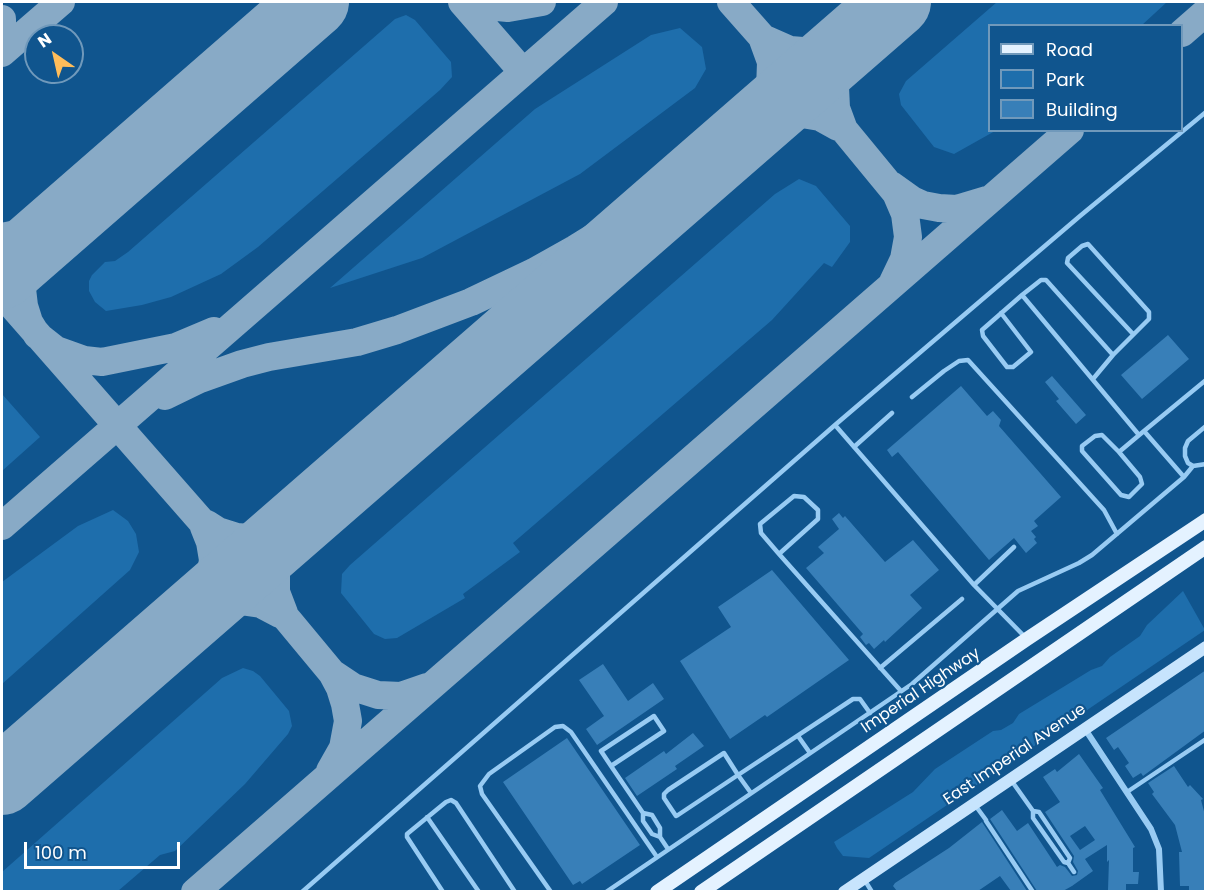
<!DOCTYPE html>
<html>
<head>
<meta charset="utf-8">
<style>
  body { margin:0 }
  #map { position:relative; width:1207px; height:893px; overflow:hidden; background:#10558e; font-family:Poppins,sans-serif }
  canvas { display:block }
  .frame { position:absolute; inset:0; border:3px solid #fff; pointer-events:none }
  .legend { position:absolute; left:988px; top:24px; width:195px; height:108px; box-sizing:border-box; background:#10558e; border:2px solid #7099bb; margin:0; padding:8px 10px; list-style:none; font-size:18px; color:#fff }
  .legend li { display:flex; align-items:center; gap:12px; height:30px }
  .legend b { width:30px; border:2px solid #7099bb }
  .north { position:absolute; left:24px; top:24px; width:60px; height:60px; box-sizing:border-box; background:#10558e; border:2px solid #7099bb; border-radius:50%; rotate:326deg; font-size:16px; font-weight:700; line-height:24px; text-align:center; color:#fff }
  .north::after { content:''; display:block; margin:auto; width:21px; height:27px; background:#ffbd5a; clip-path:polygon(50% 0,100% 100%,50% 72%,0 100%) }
  .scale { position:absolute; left:24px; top:842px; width:156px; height:27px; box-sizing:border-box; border:3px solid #fff; border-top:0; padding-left:8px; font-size:18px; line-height:21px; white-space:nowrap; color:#fff; -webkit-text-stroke:4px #10558e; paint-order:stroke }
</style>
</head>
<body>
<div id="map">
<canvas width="1207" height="893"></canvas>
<div class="frame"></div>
<ul class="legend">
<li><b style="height:8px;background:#e4f2ff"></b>Road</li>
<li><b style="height:16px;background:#1e6eac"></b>Park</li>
<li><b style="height:16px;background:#387fb8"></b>Building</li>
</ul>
<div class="north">N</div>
<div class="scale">100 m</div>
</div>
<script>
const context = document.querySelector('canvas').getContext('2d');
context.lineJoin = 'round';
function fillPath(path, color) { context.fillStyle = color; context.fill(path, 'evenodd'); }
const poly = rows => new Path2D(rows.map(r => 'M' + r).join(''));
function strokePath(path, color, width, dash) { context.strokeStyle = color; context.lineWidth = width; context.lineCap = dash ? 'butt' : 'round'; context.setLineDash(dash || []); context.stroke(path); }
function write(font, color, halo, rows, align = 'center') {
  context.font = font + ' Poppins,sans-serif'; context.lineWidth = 4.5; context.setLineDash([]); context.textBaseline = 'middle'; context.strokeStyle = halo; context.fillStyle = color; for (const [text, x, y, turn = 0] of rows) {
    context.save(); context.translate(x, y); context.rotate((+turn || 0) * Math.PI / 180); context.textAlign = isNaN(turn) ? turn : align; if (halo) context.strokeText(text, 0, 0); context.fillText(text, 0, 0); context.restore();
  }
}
fillPath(poly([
  [997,2,1167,2,1142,25,990,26,990,130,995,131,954,154,934,147,901,105,899,94,906,81],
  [406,15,415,20,451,62,452,77,440,90,258,247,221,274,171,297,142,305,106,311,95,302,89,291,89,281,92,275,105,262,115,261,128,252,395,19],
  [680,28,702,47,706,69,695,88,580,174,422,258,330,288,535,109,651,35],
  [799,179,816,186,850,226,850,242,832,267,824,263,772,320,513,543,520,552,463,594,465,598,397,638,385,639,374,634,341,593,342,574,350,565,775,194],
  [2,394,40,437,2,471],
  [113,510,128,521,136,534,139,552,130,570,2,684,2,582,78,526],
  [1183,591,1205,630,869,858,843,856,837,848,834,842,913,792,935,769,993,731,1001,730,1013,723,1019,714,1091,670,1102,666,1110,657,1140,636,1147,625],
  [243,668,253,671,260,676,289,711,292,726,288,734,245,784,175,851,160,855,118,891,2,891,2,872,222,678]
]), '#1e6eac');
strokePath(poly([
  [462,2,523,72],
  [473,2,487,6,508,8,542,2],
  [731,2,845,131,896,193,905,214,908,237,904,259,893,282],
  [2,19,2,23],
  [1182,33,1206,12],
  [765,39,790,50,815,52,841,45,867,27],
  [2,53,61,2],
  [843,127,836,108,835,87,836,76,844,55,860,35],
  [747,131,777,116,796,113,820,117,838,127],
  [743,134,760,115,770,90,771,62,763,40],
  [891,185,912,200,923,205,939,208,957,209,987,200],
  [2,237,32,231,60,218,89,199],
  [41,240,24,272,22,289,24,306,29,322,37,335,56,350,84,360,102,362,176,347,214,331],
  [2,294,288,620,332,673,340,688,345,704,348,721,343,748,330,771],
  [165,396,200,379,242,364,269,357,357,342,397,330,471,302,534,272,575,249,630,215,706,160,735,141],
  [207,524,218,531,237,537,248,538,269,535,288,527,336,489],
  [2,526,604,2],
  [284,613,276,592,276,564,285,540,301,522],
  [190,619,208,608,233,600,261,604,280,614],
  [332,673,353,687,378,695,401,696,427,687],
  [117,679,202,600,209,584,213,560,210,542,204,527],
  [195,892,1070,130]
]), '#88aac6', 28);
strokePath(poly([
  [2,274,314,2],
  [2,780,896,2]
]), '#88aac6', 70);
fillPath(poly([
  [1168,335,1189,359,1142,399,1121,375],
  [1052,376,1086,415,1076,424,1056,401,1059,399,1045,382],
  [961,386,987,416,993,411,1001,420,999,426,1061,497,1034,521,1038,526,1031,531,1036,537,1034,539,1037,543,1026,553,1014,538,989,560,898,452,892,457,887,450],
  [839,513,843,518,845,516,885,562,913,540,939,570,910,595,922,608,885,642,884,640,874,649,869,643,866,645,860,637,863,634,806,568,824,553,818,547,839,529,832,519],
  [772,570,849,660,767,717,765,715,730,739,680,661,731,627,718,607],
  [603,664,628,701,653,683,664,699,597,745,586,729,604,716,579,680],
  [1206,670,1206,730,1143,776,1141,773,1133,778,1125,766,1129,763,1118,747,1114,750,1106,738],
  [693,733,704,746,675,766,677,769,637,796,625,778,664,751,666,754],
  [567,738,640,845,582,884,580,881,573,885,503,782],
  [1079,754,1103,788,1100,790,1135,847,1133,848,1133,872,1139,872,1138,884,1126,884,1126,891,1108,890,1109,860,1107,862,1107,845,1085,859,1093,871,1072,886,1063,891,1037,891,990,819,1002,810,1017,831,1028,823,1057,867,1060,865,1065,867,1072,876,1077,875,1078,871,1073,862,1074,856,1045,812,1060,802,1043,777,1055,769,1057,772],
  [1085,826,1095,840,1080,850,1070,836],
  [1174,766,1188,787,1190,785,1203,799,1201,800,1206,819,1206,891,1189,891,1189,886,1180,886,1179,852,1182,852,1175,825,1152,794,1154,792,1148,783],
  [982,822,1027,891,1011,891,1000,876,978,891,897,891,893,886,895,883,949,848]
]), '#387fb8');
strokePath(poly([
  [1022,295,1139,435],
  [1001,313,1031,352,1013,367,1007,367,983,336,982,330,1022,295,1041,280,1046,280,1113,355,1093,379],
  [1113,355,1149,319,1149,312,1088,244,1082,246,1068,258,1067,263,1133,334],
  [912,397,944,371,959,361,968,360,1104,510,1117,534],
  [835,425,974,585,1025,637],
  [1206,426,1188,441,1185,448,1185,456,1188,463,1193,466,1206,464],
  [854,447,892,413],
  [1119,452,1102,435,1095,436,1082,446,1082,451,1121,495,1129,497,1142,484,1140,477,1119,452,1144,431],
  [1184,477,1144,431,1206,380],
  [779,554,818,519,818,510,804,497,794,496,760,524,761,533,779,554,868,654,901,691],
  [974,585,1014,547],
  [880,668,962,599],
  [798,736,810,753],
  [611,766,664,731,654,716,601,751,611,766,643,813,652,815,660,828,660,837,668,849],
  [1011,780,1033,811,1033,818,1064,862,1068,863,1074,872],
  [1127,792,1206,739],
  [751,793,738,775,724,753,668,790,664,794,664,798,676,816,678,815,738,775,853,699,860,699,870,713],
  [975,805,986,820],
  [1033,811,1039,812,1070,858,1068,863],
  [643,813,643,821,652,834,660,837],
  [427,817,479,892],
  [986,821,1033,892],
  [864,879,872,892],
  [302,892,835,425,1080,216,1206,112],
  [443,892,407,837,407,834,446,802,451,800,456,803,515,892],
  [551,892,482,794,480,786,489,774,555,727,563,726,571,732,657,857],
  [606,892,912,684,1018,591,1079,563,1092,555,1184,477,1193,466]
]), '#98cbf3', 4.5);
strokePath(poly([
  [1085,729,1151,829,1159,849,1161,892]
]), '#98cbf3', 6);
strokePath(poly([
  [844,892,1206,647]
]), '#c7e4fd', 12);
strokePath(poly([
  [657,892,1027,639,1206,520],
  [701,892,1206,547]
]), '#e4f2ff', 14);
write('16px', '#fff', '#10558e', [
  ["Imperial Highway",921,691,-34],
  ["East Imperial Avenue",1015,755,-34]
]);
</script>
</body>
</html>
